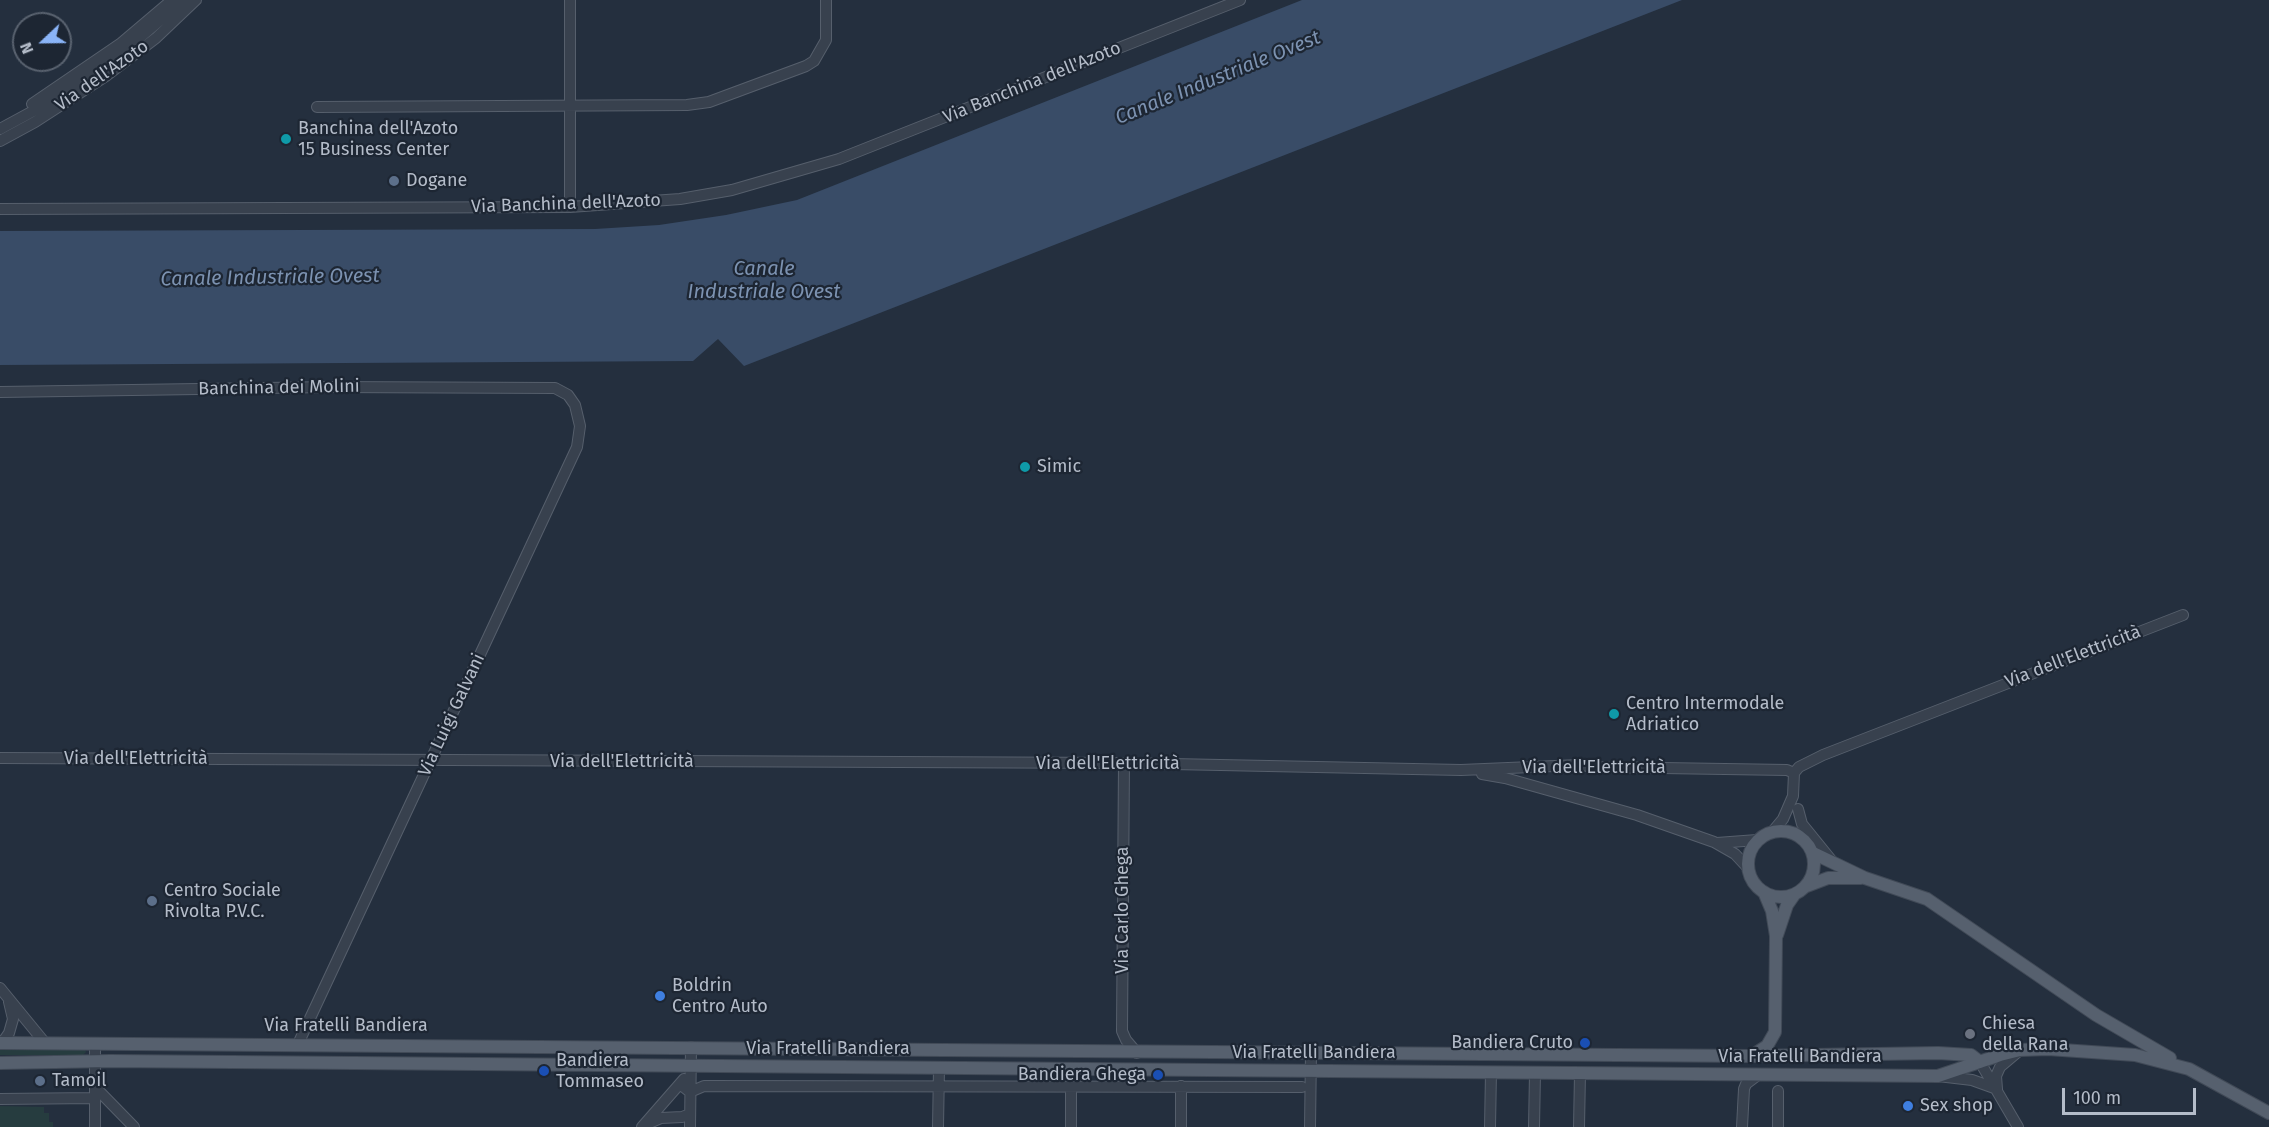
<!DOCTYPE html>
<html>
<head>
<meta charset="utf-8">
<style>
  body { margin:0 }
  #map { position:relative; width:2269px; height:1127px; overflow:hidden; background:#242f3e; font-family:"Fira Sans",sans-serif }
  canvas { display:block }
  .north { position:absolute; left:12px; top:12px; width:60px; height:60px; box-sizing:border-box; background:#1d2633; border:2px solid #59626f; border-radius:50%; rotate:248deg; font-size:16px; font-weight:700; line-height:24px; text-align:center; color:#b4bcc9 }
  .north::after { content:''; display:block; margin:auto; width:21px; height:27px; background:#8ab4f8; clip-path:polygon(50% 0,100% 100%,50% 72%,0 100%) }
  .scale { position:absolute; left:2062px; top:1088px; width:134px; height:27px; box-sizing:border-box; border:3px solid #b4bcc9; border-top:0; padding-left:8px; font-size:18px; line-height:21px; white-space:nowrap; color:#b4bcc9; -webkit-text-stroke:4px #1d2633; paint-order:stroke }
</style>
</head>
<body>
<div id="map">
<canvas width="2269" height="1127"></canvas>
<div class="north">N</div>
<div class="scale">100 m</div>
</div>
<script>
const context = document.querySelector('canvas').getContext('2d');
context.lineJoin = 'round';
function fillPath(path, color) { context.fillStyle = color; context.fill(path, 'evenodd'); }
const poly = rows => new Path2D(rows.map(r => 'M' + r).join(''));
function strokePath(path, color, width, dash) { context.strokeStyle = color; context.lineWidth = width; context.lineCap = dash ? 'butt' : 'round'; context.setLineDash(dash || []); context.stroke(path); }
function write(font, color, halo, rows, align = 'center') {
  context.font = font + ' "Fira Sans",sans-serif'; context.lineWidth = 4.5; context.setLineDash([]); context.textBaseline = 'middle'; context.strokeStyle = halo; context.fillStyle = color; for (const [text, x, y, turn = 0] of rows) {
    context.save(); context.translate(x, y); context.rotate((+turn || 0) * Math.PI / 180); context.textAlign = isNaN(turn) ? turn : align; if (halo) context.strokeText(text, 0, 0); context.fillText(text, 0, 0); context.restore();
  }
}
fillPath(poly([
  [0,1049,85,1049,86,1052,83,1055,0,1055],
  [0,1106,44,1107,44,1113,49,1113,49,1122,53,1122,53,1127,0,1127]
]), '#263c3f');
fillPath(poly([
  [1302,0,1682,0,744,366,718,339,693,361,0,365,0,231,595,229,659,225,726,215,797,200]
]), '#394c67');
const minor = poly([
  [32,104,120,44,172,0],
  [317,107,687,105,709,102,806,66,814,61,826,40,826,0],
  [0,129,48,103,116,58,184,0],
  [0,141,35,122,106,76,156,38,196,0],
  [570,207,570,0],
  [0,209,570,207,680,199,732,190,839,159,1240,0],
  [0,392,330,387,555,388,568,395,575,405,580,426,577,447,298,1044],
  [0,758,1124,763,1461,770,1579,765,1600,767,1787,770,1794,773],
  [1124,763,1122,1031,1126,1040,1137,1053],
  [1794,773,1799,767,1823,755,2183,615],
  [1482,774,1505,778,1637,815,1714,842,1735,854,1748,868],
  [1798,809,1802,824,1832,861],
  [1773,831,1783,819,1793,796,1794,773],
  [1717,843,1757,840],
  [0,988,45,1043],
  [2,1043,9,1033,13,1019,9,1002],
  [1980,1062,2018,1127],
  [1938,1076,1972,1080,1997,1089],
  [680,1084,690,1092,704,1086,1302,1087],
  [96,1088,134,1127],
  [1997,1089,1996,1076,2000,1067,2019,1051],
  [0,1099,94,1098],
  [647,1124,661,1118,682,1117,690,1114],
  [95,1127,95,1043],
  [642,1127,684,1079],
  [690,1127,691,1047],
  [938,1127,939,1068],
  [1071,1127,1071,1086],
  [1181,1127,1181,1086],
  [1310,1127,1311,1052],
  [1490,1127,1491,1072],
  [1534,1127,1535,1073],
  [1579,1127,1580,1073],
  [1742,1127,1744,1089,1746,1084,1758,1075],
  [1778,1127,1778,1091]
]);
const major = poly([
  '1748 864a33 33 0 1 1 66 0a33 33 0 1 1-66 0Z',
  [1813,853,1865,878,1927,899,2096,1015,2170,1058],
  [1807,886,1828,878,1861,878],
  [1777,935,1787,905,1794,895],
  [0,1043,1752,1056,1938,1053,1971,1055,1980,1062],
  [1753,1055,1767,1046,1775,1032,1776,936,1772,911,1764,892],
  [0,1063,110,1061,1938,1076,2000,1055,2020,1050,2048,1049,2135,1055,2189,1069,2269,1113]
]);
strokePath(minor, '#565f6c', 12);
strokePath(major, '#414a57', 14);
strokePath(minor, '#38414e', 10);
strokePath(major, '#56606e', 12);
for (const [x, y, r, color] of [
  [286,139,6,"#0f9aa8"],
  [394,181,6,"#5c6f8a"],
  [1025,467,6,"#0f9aa8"],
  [1614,714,6,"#0f9aa8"],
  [152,901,6,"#5c6f8a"],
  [660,996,6,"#3f7fe0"],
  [1970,1034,6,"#6b7280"],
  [1585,1043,6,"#1a4fb4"],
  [544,1071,6,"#1a4fb4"],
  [1158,1075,6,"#1a4fb4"],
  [40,1081,6,"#5c6f8a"],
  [1908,1106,6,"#3f7fe0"]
]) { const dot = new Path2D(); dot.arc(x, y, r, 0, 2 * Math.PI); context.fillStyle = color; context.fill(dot); strokePath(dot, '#1d2633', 2); }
write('18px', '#b4bcc9', '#1d2633', [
  ["Via dell'Azoto",102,76,-35],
  ["Via Banchina dell'Azoto",1032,83,-22],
  ["Via Banchina dell'Azoto",566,204,-2],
  ["Banchina dei Molini",279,388,-1],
  ["Via dell'Elettricità",2073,657,-21],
  ["Via Luigi Galvani",452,715,-65],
  ["Via dell'Elettricità",136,759],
  ["Via dell'Elettricità",622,762],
  ["Via dell'Elettricità",1108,764],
  ["Via dell'Elettricità",1594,768],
  ["Via Carlo Ghega",1123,910,-90],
  ["Via Fratelli Bandiera",346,1026],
  ["Via Fratelli Bandiera",828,1049],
  ["Via Fratelli Bandiera",1314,1053],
  ["Via Fratelli Bandiera",1800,1057]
]);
write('18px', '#b4bcc9', '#1d2633', [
  ["Banchina dell'Azoto",298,129],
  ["15 Business Center",298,150],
  ["Dogane",406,181],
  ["Simic",1037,467],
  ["Centro Intermodale",1626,704],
  ["Adriatico",1626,725],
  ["Centro Sociale",164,891],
  ["Rivolta P.V.C.",164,912],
  ["Boldrin",672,986],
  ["Centro Auto",672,1007],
  ["Chiesa",1982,1024],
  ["della Rana",1982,1045],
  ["Bandiera Cruto",1573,1043,"right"],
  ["Bandiera",556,1061],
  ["Tommaseo",556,1082],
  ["Bandiera Ghega",1146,1075,"right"],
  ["Tamoil",52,1081],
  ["Sex shop",1920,1106]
], 'left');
write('italic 20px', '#7c92b1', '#1d2633', [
  ["Canale Industriale Ovest",1218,78,-22],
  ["Canale",764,269],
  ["Industriale Ovest",764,292],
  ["Canale Industriale Ovest",270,278,-1]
]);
</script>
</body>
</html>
